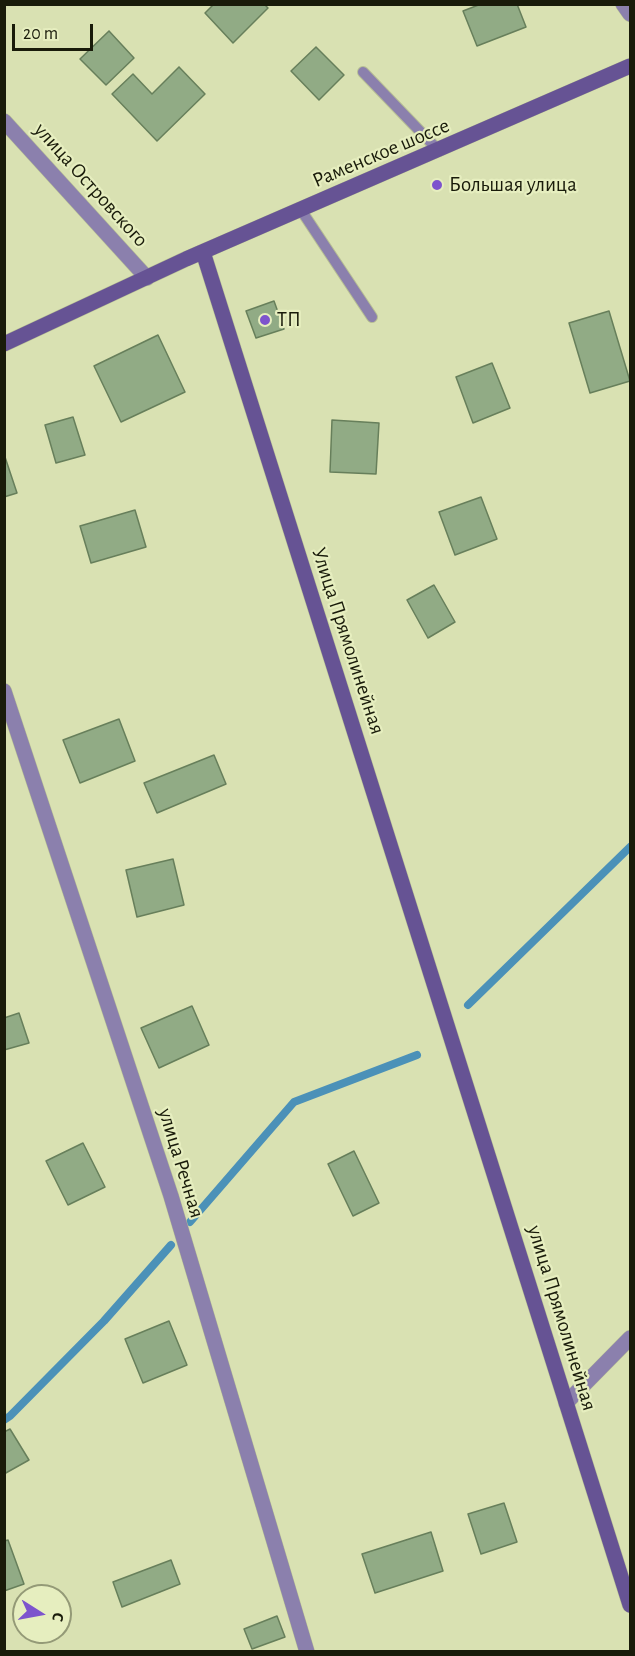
<!DOCTYPE html>
<html>
<head>
<meta charset="utf-8">
<style>
  body { margin:0 }
  #map { position:relative; width:635px; height:1656px; overflow:hidden; background:#d9e1b2; font-family:"Alegreya Sans",sans-serif }
  canvas { display:block }
  .frame { position:absolute; inset:0; border:6px solid #191b0a; pointer-events:none }
  .north { position:absolute; left:12px; top:1584px; width:60px; height:60px; box-sizing:border-box; background:#e6eebf; border:2px solid #949a77; border-radius:50%; rotate:101deg; font-size:16px; font-weight:700; line-height:24px; text-align:center; color:#191b0a }
  .north::after { content:''; display:block; margin:auto; width:21px; height:27px; background:#7d54cd; clip-path:polygon(50% 0,100% 100%,50% 72%,0 100%) }
  .scale { position:absolute; left:12px; top:24px; width:81px; height:27px; box-sizing:border-box; border:3px solid #191b0a; border-top:0; padding-left:8px; font-size:18px; line-height:21px; white-space:nowrap; color:#191b0a; -webkit-text-stroke:4px #e6eebf; paint-order:stroke }
</style>
</head>
<body>
<div id="map">
<canvas width="635" height="1656"></canvas>
<div class="frame"></div>
<div class="north">С</div>
<div class="scale">20 m</div>
</div>
<script>
const context = document.querySelector('canvas').getContext('2d');
context.lineJoin = 'round';
const poly = rows => new Path2D(rows.map(r => 'M' + r).join(''));
function strokePath(path, color, width, dash) { context.strokeStyle = color; context.lineWidth = width; context.lineCap = dash ? 'butt' : 'round'; context.setLineDash(dash || []); context.stroke(path); }
function fillPath(path, color) { context.fillStyle = color; context.fill(path, 'evenodd'); }
function write(font, color, halo, rows, align = 'center') {
  context.font = font + ' "Alegreya Sans",sans-serif'; context.lineWidth = 4.5; context.setLineDash([]); context.textBaseline = 'middle'; context.strokeStyle = halo; context.fillStyle = color; for (const [text, x, y, turn = 0] of rows) {
    context.save(); context.translate(x, y); context.rotate((+turn || 0) * Math.PI / 180); context.textAlign = isNaN(turn) ? turn : align; if (halo) context.strokeText(text, 0, 0); context.fillText(text, 0, 0); context.restore();
  }
}
strokePath(poly([
  [468,1005,630,847],
  [190,1222,294,1102,417,1055],
  [4,1420,10,1416,104,1321,171,1245]
]), '#4b91b8', 8);
const building = poly([
  [214,4,264,4,268,8,233,43,205,13,214,4],
  [481,4,517,4,526,27,477,46,463,11,481,4],
  [109,31,134,58,106,85,80,59,109,31],
  [316,47,344,75,319,100,291,71,316,47],
  [179,67,205,94,157,141,112,94,133,74,152,94,179,67],
  [274,301,284,329,256,338,246,311,274,301],
  [609,311,630,381,590,393,569,323,609,311],
  [158,335,185,392,121,422,94,366,158,335],
  [492,363,510,408,473,423,456,377,492,363],
  [73,417,85,455,56,463,45,425,73,417],
  [332,420,379,423,376,474,330,472,332,420],
  [4,454,17,493,4,497,4,454],
  [481,497,497,539,455,555,439,512,481,497],
  [135,510,146,547,91,563,80,526,135,510],
  [434,585,455,622,428,638,407,600,434,585],
  [119,719,135,761,80,783,63,740,119,719],
  [214,755,226,784,157,813,144,783,214,755],
  [173,859,184,905,137,917,126,870,173,859],
  [192,1006,209,1045,159,1068,141,1028,192,1006],
  [19,1013,29,1043,4,1050,4,1018,19,1013],
  [83,1143,105,1187,68,1205,46,1161,83,1143],
  [354,1151,379,1203,353,1216,328,1164,354,1151],
  [169,1321,187,1365,143,1383,125,1339,169,1321],
  [10,1429,29,1460,4,1474,4,1432,10,1429],
  [504,1503,517,1542,481,1554,468,1514,504,1503],
  [431,1532,443,1571,375,1593,362,1554,431,1532],
  [8,1540,24,1584,4,1591,4,1541,8,1540],
  [171,1560,180,1584,122,1607,113,1582,171,1560],
  [277,1616,285,1637,252,1649,244,1629,277,1616]
]);
fillPath(building, '#91ab85');
strokePath(building, '#677f5b', 1.5);
const lane = poly([
  [363,72,439,151],
  [301,210,372,317]
]);
const street = poly([
  [623,4,630,14],
  [4,121,147,278],
  [4,691,171,1196,307,1652],
  [566,1403,630,1338]
]);
const secondary = poly([
  [203,252,630,1605],
  [4,344,186,259,630,66]
]);
strokePath(lane, '#b6bd94', 12);
strokePath(street, '#b6bd94', 16);
strokePath(secondary, '#b6bd94', 16);
strokePath(lane, '#8b80ad', 10);
strokePath(street, '#8b80ad', 15);
strokePath(secondary, '#665394', 15);
for (const [x, y, r, color] of [
  [437,185,6,"#7d54cd"],
  [265,320,6,"#7d54cd"]
]) { const dot = new Path2D(); dot.arc(x, y, r, 0, 2 * Math.PI); context.fillStyle = color; context.fill(dot); strokePath(dot, '#e6eebf', 2); }
write('21px', '#191b0a', '#e6eebf', [
  ["Раменское шоссе",381,153,-23],
  ["улица Островского",91,185,48],
  ["Улица Прямолинейная",348,641,72],
  ["улица Речная",181,1163,73],
  ["улица Прямолинейная",562,1318,73]
]);
write('21px', '#191b0a', '#e6eebf', [
  ["Большая улица",449,185],
  ["ТП",277,320]
], 'left');
</script>
</body>
</html>
